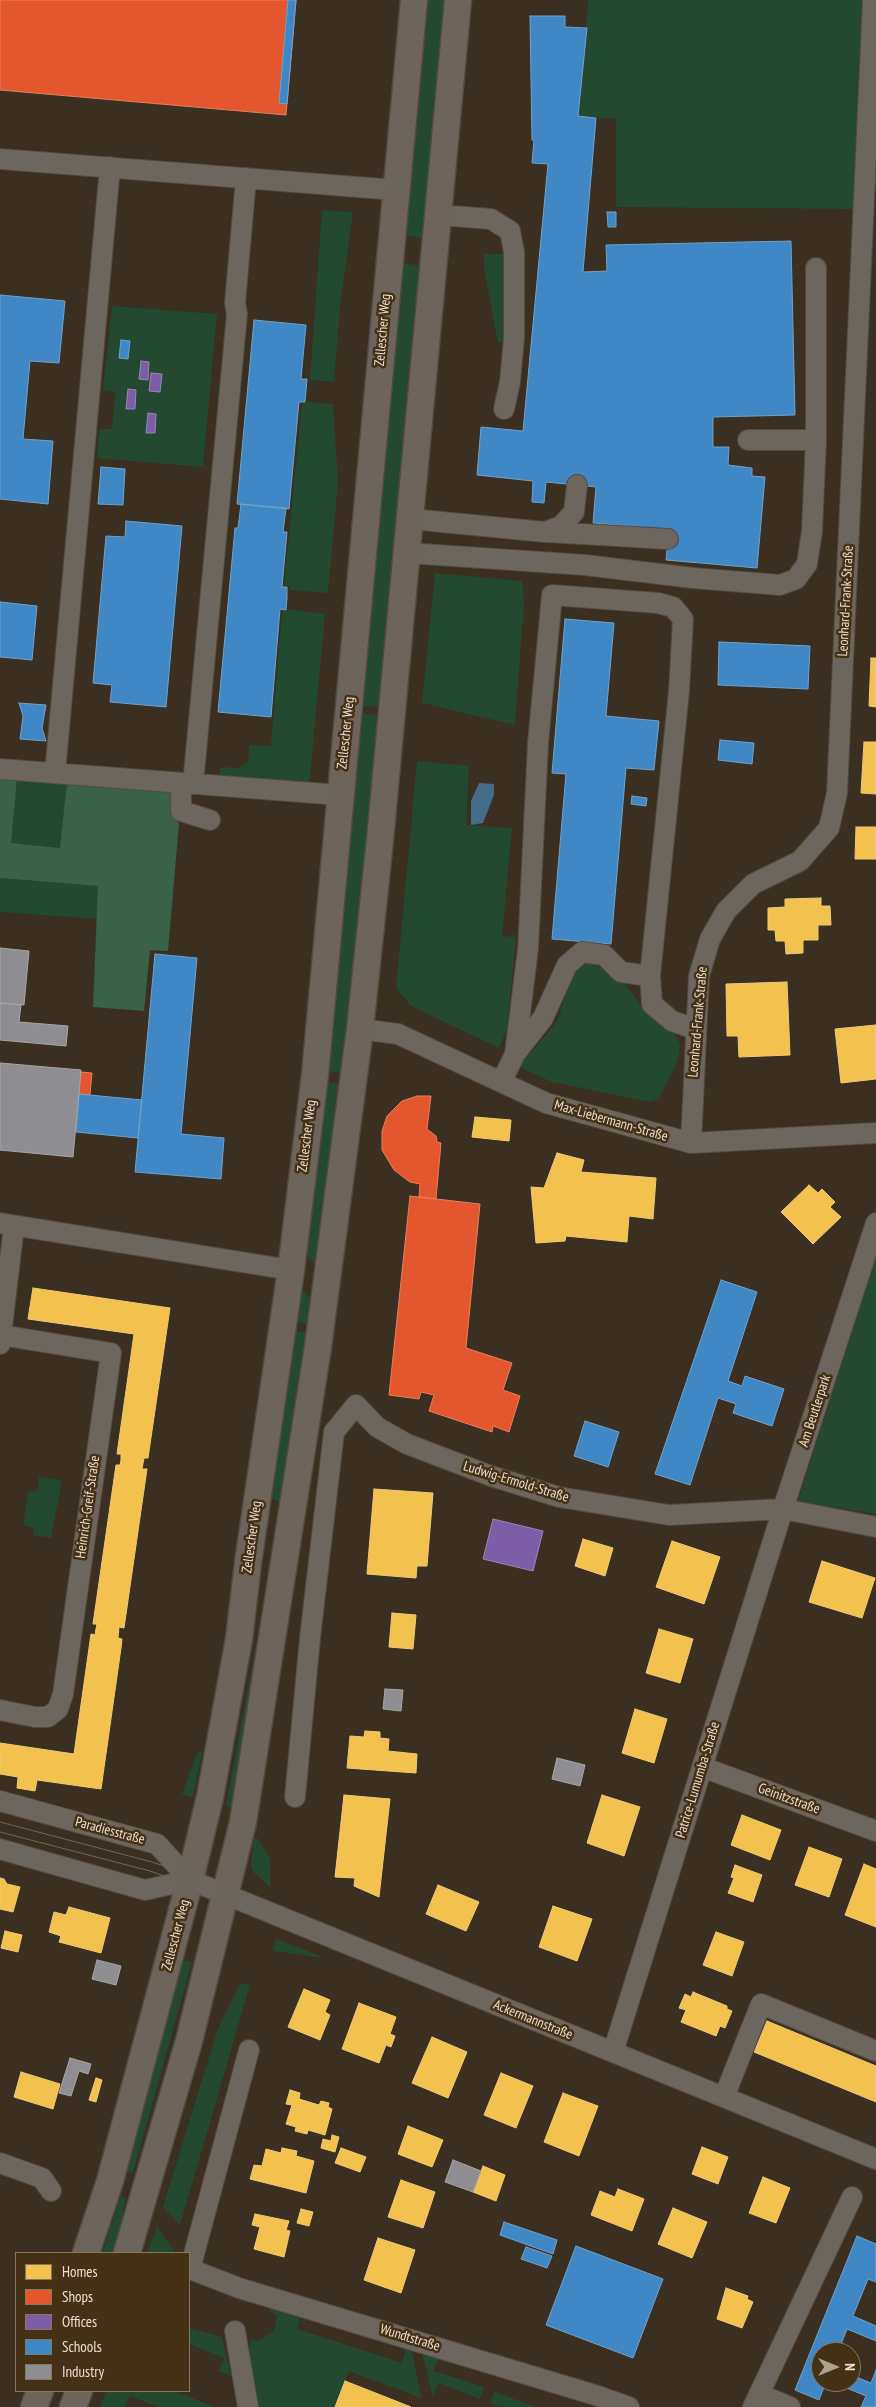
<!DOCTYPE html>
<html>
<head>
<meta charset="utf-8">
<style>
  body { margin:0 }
  #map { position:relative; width:876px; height:2407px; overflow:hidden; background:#3a2f20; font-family:"PT Sans Narrow",sans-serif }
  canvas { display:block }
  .legend { position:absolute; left:15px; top:2252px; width:175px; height:140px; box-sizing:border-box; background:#443116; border:1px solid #877760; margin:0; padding:6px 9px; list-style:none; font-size:15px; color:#ebdfd0 }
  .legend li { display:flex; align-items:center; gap:10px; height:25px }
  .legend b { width:25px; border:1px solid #877760 }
  .north { position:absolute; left:811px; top:2342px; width:50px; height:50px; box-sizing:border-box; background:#443116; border:1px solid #877760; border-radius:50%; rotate:90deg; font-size:14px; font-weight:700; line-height:20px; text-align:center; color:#ebdfd0 }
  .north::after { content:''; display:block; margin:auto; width:18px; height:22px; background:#ada192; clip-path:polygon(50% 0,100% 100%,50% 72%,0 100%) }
</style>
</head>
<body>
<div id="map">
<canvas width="876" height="2407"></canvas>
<ul class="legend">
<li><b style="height:14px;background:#f2c14e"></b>Homes</li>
<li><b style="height:14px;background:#e4572e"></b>Shops</li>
<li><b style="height:14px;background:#7b5ea7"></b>Offices</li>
<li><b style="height:14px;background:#3f88c5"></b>Schools</li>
<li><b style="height:14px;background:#8d8d92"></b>Industry</li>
</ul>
<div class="north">N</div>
</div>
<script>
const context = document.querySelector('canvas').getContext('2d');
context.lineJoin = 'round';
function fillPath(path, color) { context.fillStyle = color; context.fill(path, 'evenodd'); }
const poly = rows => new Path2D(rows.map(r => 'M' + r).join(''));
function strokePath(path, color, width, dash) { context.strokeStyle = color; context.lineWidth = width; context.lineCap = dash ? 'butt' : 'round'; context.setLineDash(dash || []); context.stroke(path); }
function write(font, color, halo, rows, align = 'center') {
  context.font = font + ' "PT Sans Narrow",sans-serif'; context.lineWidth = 5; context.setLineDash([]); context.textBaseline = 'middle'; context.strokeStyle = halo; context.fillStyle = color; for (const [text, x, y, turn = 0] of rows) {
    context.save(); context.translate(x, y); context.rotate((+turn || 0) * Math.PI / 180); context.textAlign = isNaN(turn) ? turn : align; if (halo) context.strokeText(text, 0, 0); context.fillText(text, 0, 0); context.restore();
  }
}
fillPath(poly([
  [426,0,446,0,425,239,404,235],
  [588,0,864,0,855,209,616,207,616,119,578,116],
  [322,210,353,212,340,306,334,382,310,380],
  [484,254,505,254,510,338,498,343,484,268],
  [402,263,423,266,381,707,361,706],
  [112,306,217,314,203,467,97,458,99,429,112,429,115,392,103,390],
  [307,402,333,404,338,483,328,593,290,590,290,586,284,585,302,404],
  [435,573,522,581,524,603,515,725,422,703],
  [288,609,325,614,309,787,219,778,220,767,239,768,248,762,249,745,271,746,282,611,288,611],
  [360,713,380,715,370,827,341,1073,327,1071],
  [417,761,469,766,466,825,512,828,502,936,516,937,507,1029,499,1048,411,1006,396,988],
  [17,778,67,782,61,848,10,843],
  [0,878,98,886,98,919,0,912],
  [597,959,616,973,647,1012,675,1032,680,1045,678,1060,659,1099,650,1102,552,1082,519,1067,558,1020,572,969,581,963],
  [325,1081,340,1083,318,1267,306,1255],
  [876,1257,876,1514,798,1501],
  [301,1287,312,1301,309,1324,297,1322],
  [295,1331,308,1332,284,1503,271,1499],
  [39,1477,62,1480,51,1538,33,1535,34,1528,23,1525,28,1492,37,1491],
  [256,1646,262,1646,232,1809,226,1805],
  [198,1751,202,1752,193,1797,182,1794],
  [254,1836,259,1840,270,1858,270,1887,253,1872,251,1865],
  [276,1939,325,1958,273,1951],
  [182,1960,192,1962,133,2173,127,2172],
  [241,1983,250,1985,180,2225,163,2207,217,2031],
  [121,2195,126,2198,114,2253,102,2253],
  [157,2227,175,2252,175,2253,147,2253],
  [270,2307,301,2315,297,2329,402,2363,406,2349,412,2351,421,2398,349,2371,335,2407,256,2407,249,2351,251,2340,258,2341,274,2331,277,2317,275,2314,269,2311],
  [189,2328,222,2337,231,2376,219,2371,224,2358,189,2344],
  [422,2353,438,2358,434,2371,484,2387,480,2399,438,2383,433,2397],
  [106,2391,174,2391,215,2407,158,2407,130,2396,125,2407,100,2407],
  [494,2392,537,2407,501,2407,490,2403]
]), '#244931');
fillPath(poly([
  [0,777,17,778,11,843,60,848,67,782,174,789,174,819,179,823,168,951,150,950,144,1011,93,1007,98,886,0,878]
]), '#396248');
fillPath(poly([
  [479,783,494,784,494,795,483,823,471,825,471,801]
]), '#456c89');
const homes = poly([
  [871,658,876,658,876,707,869,706,871,658],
  [864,742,876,742,876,794,861,793,864,742],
  [856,827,876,827,876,859,855,859,856,827],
  [821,898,821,906,830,906,831,925,818,925,818,940,803,940,803,953,786,954,785,941,776,941,775,930,768,930,768,908,785,907,785,899,821,898],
  [787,982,790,1055,739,1057,738,1036,727,1036,726,984,787,982],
  [876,1025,876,1079,841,1083,835,1029,876,1025],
  [475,1117,511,1120,509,1141,472,1137,475,1117],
  [557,1153,584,1160,581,1172,656,1178,653,1219,629,1216,627,1242,566,1236,565,1241,536,1243,531,1187,544,1188,557,1153],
  [809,1185,818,1193,822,1189,835,1202,830,1207,841,1217,813,1244,781,1212,809,1185],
  [33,1288,170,1308,148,1458,144,1458,142,1469,147,1469,124,1628,119,1627,118,1638,122,1639,121,1648,101,1789,37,1780,35,1791,17,1788,18,1777,0,1774,0,1743,74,1754,91,1634,95,1635,96,1629,97,1624,93,1624,116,1465,120,1465,121,1460,121,1454,117,1454,134,1334,28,1319,33,1288],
  [374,1489,433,1493,427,1566,417,1566,416,1578,367,1574,374,1489],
  [583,1539,613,1548,605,1576,575,1566,583,1539],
  [672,1541,720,1557,704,1604,656,1587,672,1541],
  [822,1561,875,1578,862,1618,809,1602,822,1561],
  [392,1613,416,1615,413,1649,389,1647,392,1613],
  [659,1629,693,1639,680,1683,646,1673,659,1629],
  [635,1709,667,1719,654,1763,622,1753,635,1709],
  [365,1731,380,1732,380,1738,389,1739,388,1751,417,1754,416,1773,347,1768,350,1736,364,1737,365,1731],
  [344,1795,390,1799,379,1897,354,1886,355,1878,335,1877,344,1795],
  [602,1795,640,1807,624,1856,587,1843,602,1795],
  [742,1815,781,1830,770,1860,731,1845,742,1815],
  [809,1847,842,1859,829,1897,795,1885,809,1847],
  [864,1864,876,1869,876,1927,845,1915,864,1864],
  [735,1865,762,1875,753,1902,728,1893,734,1878,731,1877,735,1865],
  [0,1878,4,1879,7,1884,20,1887,13,1912,0,1909,0,1878],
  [438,1885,479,1902,466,1931,426,1914,438,1885],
  [553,1906,592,1919,577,1961,539,1947,553,1906],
  [69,1907,110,1918,101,1953,59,1942,61,1936,49,1932,54,1912,66,1915,69,1907],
  [5,1931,22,1935,18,1952,1,1948,5,1931],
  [716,1932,744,1942,732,1976,703,1965,716,1932],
  [304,1989,330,2000,325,2012,330,2015,320,2040,288,2027,304,1989],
  [693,1992,727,2006,727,2009,732,2011,725,2028,720,2026,716,2036,681,2022,686,2010,679,2008,685,1994,691,1997,693,1992],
  [359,2003,396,2017,390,2034,395,2036,391,2047,386,2045,379,2063,342,2049,359,2003],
  [767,2021,876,2066,876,2102,754,2052,767,2021],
  [432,2037,467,2052,448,2098,412,2083,432,2037],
  [21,2072,60,2084,53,2109,14,2097,21,2072],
  [501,2073,533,2086,516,2128,484,2115,501,2073],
  [96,2078,102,2080,96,2102,89,2100,96,2078],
  [290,2090,300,2093,299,2099,319,2105,321,2101,329,2103,328,2107,332,2109,325,2135,308,2130,307,2134,295,2131,296,2127,286,2124,292,2105,286,2104,290,2090],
  [563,2093,598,2106,579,2156,544,2142,563,2093],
  [408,2126,443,2140,432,2167,398,2154,408,2126],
  [332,2135,339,2137,335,2152,321,2148,323,2139,331,2141,332,2135],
  [702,2147,728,2157,718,2184,692,2174,702,2147],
  [282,2148,297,2151,296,2156,314,2161,306,2193,250,2179,254,2165,262,2166,266,2149,281,2153,282,2148],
  [341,2148,366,2157,360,2172,335,2163,341,2148],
  [483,2166,505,2175,496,2201,473,2192,483,2166],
  [763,2177,790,2188,776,2223,749,2213,763,2177],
  [401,2180,435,2192,423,2228,388,2217,401,2180],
  [618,2189,644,2199,632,2231,591,2215,600,2191,615,2197,618,2189],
  [673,2208,707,2222,692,2258,658,2244,673,2208],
  [301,2209,313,2212,309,2226,297,2223,301,2209],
  [255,2214,289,2221,286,2230,290,2231,284,2257,254,2249,260,2227,252,2225,255,2214],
  [378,2238,415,2250,401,2293,364,2280,378,2238],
  [726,2288,748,2296,747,2299,753,2302,742,2328,717,2319,726,2288],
  [345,2381,368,2390,411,2407,335,2407,345,2381]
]);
fillPath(homes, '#f2c14e');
strokePath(homes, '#f0ca75', 1);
const shops = poly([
  [0,0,296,0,286,115,0,90,0,0],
  [81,1072,92,1073,90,1095,79,1094,81,1072],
  [417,1096,431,1096,427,1129,436,1136,437,1142,441,1143,436,1199,419,1197,420,1184,410,1182,394,1170,382,1150,382,1131,387,1116,402,1101,417,1096],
  [410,1196,480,1204,466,1348,512,1363,503,1390,520,1396,509,1432,493,1426,492,1432,429,1411,434,1395,421,1392,419,1399,389,1395,410,1196]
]);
fillPath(shops, '#e4572e');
strokePath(shops, '#e6805f', 1);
const offices = poly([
  [141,361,149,362,148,380,139,379,141,361],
  [151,373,162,374,160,392,149,391,151,373],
  [128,389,136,390,135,409,126,409,128,389],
  [148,413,156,414,155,433,146,433,148,413],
  [493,1519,543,1531,533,1571,483,1559,493,1519]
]);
fillPath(offices, '#7b5ea7');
strokePath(offices, '#9d85b3', 1);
const schools = poly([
  [288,0,296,0,287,104,279,103,288,0],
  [530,16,565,16,565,27,587,28,578,116,596,118,583,272,607,271,606,245,791,241,795,415,713,417,713,447,729,447,728,465,752,468,752,476,765,477,757,568,666,560,669,530,593,523,596,487,546,482,544,503,532,502,533,481,477,475,481,427,523,431,548,164,532,163,534,140,532,140,530,16],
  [607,212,616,212,616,227,608,227,607,212],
  [0,295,65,301,59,363,30,361,23,439,53,441,48,504,0,499,0,295],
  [254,320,306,325,301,379,307,379,306,390,305,402,299,402,289,509,237,504,254,320],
  [121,340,130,341,128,359,119,358,121,340],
  [101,467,125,469,123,505,98,504,101,467],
  [241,504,286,508,283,532,287,532,282,587,287,587,287,598,286,610,280,609,271,717,218,712,235,528,238,528,241,504],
  [126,521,182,526,166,707,110,702,112,685,93,683,106,536,125,537,126,521],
  [0,602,37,606,32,660,0,657,0,602],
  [565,619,614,623,606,716,659,721,654,770,626,768,611,944,552,939,566,774,552,773,565,619],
  [719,642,810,646,808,689,718,685,719,642],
  [19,703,46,705,42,728,46,741,20,739,23,716,19,703],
  [720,740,754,743,752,764,718,760,720,740],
  [632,796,647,798,646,806,631,804,632,796],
  [155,954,197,958,181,1134,224,1138,221,1179,135,1172,155,954],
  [79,1094,142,1100,138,1138,76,1132,79,1094],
  [721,1280,757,1292,728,1381,742,1386,745,1376,784,1389,772,1426,733,1413,736,1404,718,1398,690,1485,655,1474,721,1280],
  [585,1421,619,1432,608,1467,574,1456,585,1421],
  [504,2222,557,2240,553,2254,500,2235,504,2222],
  [857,2236,876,2244,876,2282,868,2279,853,2316,876,2326,876,2341,847,2329,838,2352,821,2352,821,2382,826,2382,819,2400,795,2390,857,2236],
  [576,2246,663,2279,633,2358,546,2325,576,2246],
  [526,2247,552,2256,547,2268,521,2259,526,2247],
  [876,2370,876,2407,861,2407,866,2396,832,2382,851,2382,851,2375,871,2383,876,2370]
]);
fillPath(schools, '#3f88c5');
strokePath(schools, '#73a2c8', 1);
const industry = poly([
  [0,948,29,951,24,1005,0,1003,0,948],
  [0,1003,21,1005,19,1022,68,1026,66,1046,0,1040,0,1003],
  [0,1063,81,1070,73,1157,0,1150,0,1063],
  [385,1689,403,1690,401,1711,383,1709,385,1689],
  [557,1758,585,1765,580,1786,552,1779,557,1758],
  [97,1960,121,1966,116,1985,92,1979,97,1960],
  [70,2058,91,2064,88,2074,79,2071,71,2096,59,2093,70,2058],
  [453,2160,481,2171,473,2192,445,2182,453,2160]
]);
fillPath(industry, '#8d8d92');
strokePath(industry, '#a9a6a5', 1);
const minor = poly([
  [0,159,396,190],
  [439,215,491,219,510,231,514,252,514,338,510,382,504,409],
  [816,440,816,268],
  [411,519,545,532,561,526,574,512,577,485],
  [547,532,668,539],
  [408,553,585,565,693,578,780,585,796,579,807,564,812,531,816,440,748,440],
  [0,769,340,795],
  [55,773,110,167],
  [181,783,181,811,210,820],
  [193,784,237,314,235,303,246,178],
  [360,1029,398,1034,546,1103,691,1143,876,1133],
  [515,1054,528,949,538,743,552,595,658,603,673,607,683,619,679,691,650,976,652,1004,672,1021,695,1029],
  [502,1081,515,1054,543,1018,567,965,582,952,604,955,621,972,650,976],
  [691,1143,699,976,710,939,726,911,753,884,800,861,829,828,837,793,873,0],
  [0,1223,291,1270],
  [876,1223,783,1509,876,1527],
  [0,1344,14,1226],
  [0,1710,35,1717,48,1717,58,1709,63,1694,111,1353,1,1335],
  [702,1767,876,1831],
  [295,1797,310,1638,334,1432,356,1405,377,1427,407,1444,491,1476,559,1497,669,1515,783,1509,613,2052],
  [0,1801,157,1844,190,1880,876,2159],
  [0,1849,145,1890,190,1880],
  [249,2050,190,2269,239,2288,595,2395,629,2407],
  [724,2097,761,2004,876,2051],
  [0,2163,42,2178,51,2191],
  [235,2331,248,2407],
  [759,2394,790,2407],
  [753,2407,852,2197]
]);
const major = poly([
  [86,2253,110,2181,190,1880,210,1797,239,1639,248,1563,291,1270,315,1075,414,0],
  [127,2253,189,2041,243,1822,318,1347,360,1029,380,840,458,0],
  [34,2407,40,2391],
  [73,2407,79,2391]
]);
strokePath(minor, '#544a3f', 22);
strokePath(major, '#544a3f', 29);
strokePath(minor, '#6c665e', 20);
strokePath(major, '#6d655b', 26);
strokePath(poly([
  [0,1822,152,1862,191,1875,876,2154],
  [0,1832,150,1871,189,1885,876,2164]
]), '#6f6961', 1);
write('14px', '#ebdfd0', '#443116', [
  ["Zellescher Weg",383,330,-85],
  ["Leonhard-Frank-Straße",846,601,-87],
  ["Zellescher Weg",346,733,-84],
  ["Leonhard-Frank-Straße",698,1022,-85],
  ["Max-Liebermann-Straße",611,1121,16],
  ["Zellescher Weg",307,1136,-83],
  ["Am Beutlerpark",815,1411,-72],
  ["Ludwig-Ermold-Straße",516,1482,17],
  ["Heinrich-Greif-Straße",88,1507,-82],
  ["Zellescher Weg",252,1537,-82],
  ["Patrice-Lumumba-Straße",698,1780,-73],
  ["Geinitzstraße",789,1799,20],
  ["Paradiesstraße",110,1831,15],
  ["Zellescher Weg",176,1935,-75],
  ["Ackermannstraße",533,2020,22],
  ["Wundtstraße",410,2338,17]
]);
</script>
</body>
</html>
